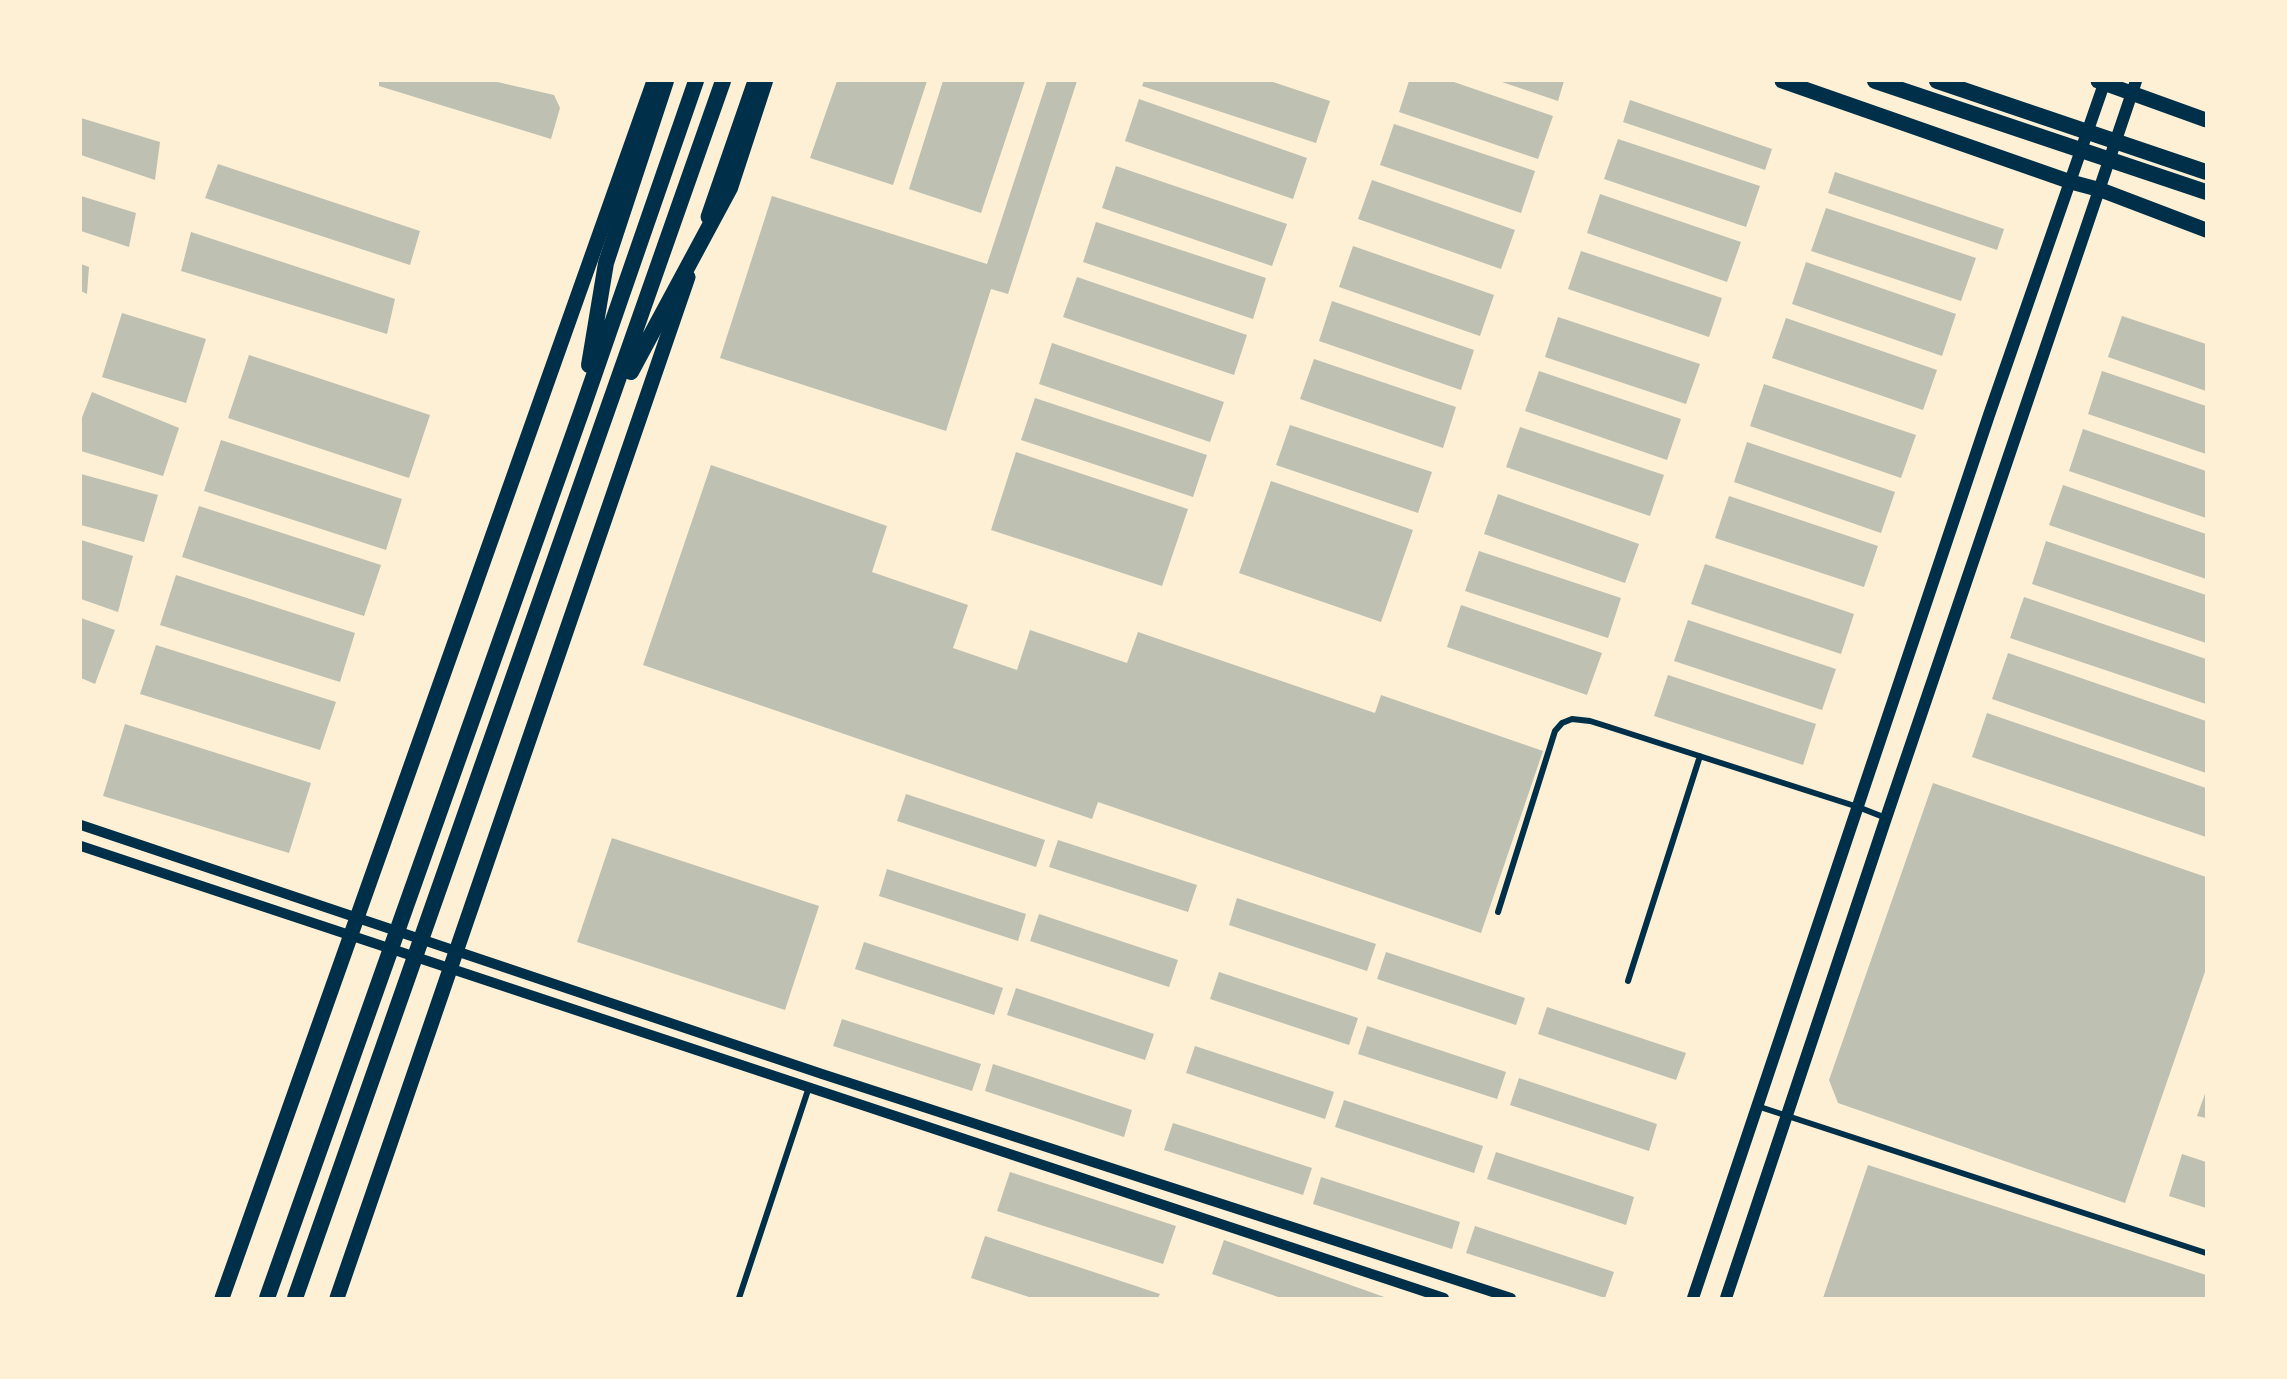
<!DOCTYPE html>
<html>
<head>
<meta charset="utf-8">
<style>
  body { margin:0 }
  #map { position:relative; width:2287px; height:1379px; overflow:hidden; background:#fdf0d5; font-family:Overpass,sans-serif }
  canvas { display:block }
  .frame { position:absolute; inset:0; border:82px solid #fdf0d5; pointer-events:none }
</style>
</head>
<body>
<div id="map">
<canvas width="2287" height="1379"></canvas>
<div class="frame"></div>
</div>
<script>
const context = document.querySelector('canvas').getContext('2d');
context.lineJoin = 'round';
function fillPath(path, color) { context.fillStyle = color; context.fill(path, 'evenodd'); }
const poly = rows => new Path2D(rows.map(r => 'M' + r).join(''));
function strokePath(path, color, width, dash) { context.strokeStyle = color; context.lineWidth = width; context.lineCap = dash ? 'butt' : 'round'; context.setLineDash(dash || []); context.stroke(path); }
fillPath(poly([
  [379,81,493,81,554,95,560,108,551,139,379,86],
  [837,81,927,81,893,185,810,158],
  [943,81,1025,81,981,213,909,189],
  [1047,81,1077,81,1008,294,991,289,946,431,720,358,772,196,987,264],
  [1144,81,1270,81,1330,101,1316,143,1142,86],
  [1409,81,1451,81,1553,116,1538,159,1399,112],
  [1499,81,1564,81,1558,101],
  [1139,99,1307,158,1293,199,1125,141],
  [1630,100,1772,149,1765,170,1623,122],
  [81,118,160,142,155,180,81,155],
  [1394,124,1535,171,1521,213,1380,165],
  [1618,139,1760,186,1746,227,1604,179],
  [218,164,420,231,410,265,205,198],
  [1116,166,1287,224,1272,266,1102,208],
  [1835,172,2004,229,1997,250,1828,193],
  [1372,180,1515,230,1501,269,1358,219],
  [1600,194,1741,242,1727,282,1587,233],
  [81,196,136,213,129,247,81,231],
  [1826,208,1976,258,1961,301,1811,251],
  [1096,222,1266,278,1253,319,1083,262],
  [191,232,395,299,387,334,181,271],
  [1353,246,1494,295,1480,336,1339,287],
  [1581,251,1722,298,1709,337,1568,289],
  [1806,262,1956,314,1942,356,1792,304],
  [81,264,89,267,87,294,81,291],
  [1077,277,1247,335,1234,375,1063,317],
  [1332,301,1474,350,1461,390,1319,341],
  [122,313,206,339,186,403,102,377],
  [2122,316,2206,344,2206,391,2108,357],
  [1558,317,1700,364,1686,404,1545,357],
  [1786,318,1937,370,1923,410,1772,358],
  [1052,343,1224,402,1210,442,1039,384],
  [249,355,430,415,409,478,228,418],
  [1314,359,1456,407,1443,448,1300,399],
  [1539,371,1681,419,1667,460,1525,411],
  [2102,371,2206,406,2206,454,2088,414],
  [1764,384,1916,435,1901,478,1750,426],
  [92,392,179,428,163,476,81,451,81,420],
  [1035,398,1207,455,1193,497,1021,440],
  [1290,425,1432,472,1418,513,1276,465],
  [1520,427,1664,475,1650,516,1506,467],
  [2083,429,2206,471,2206,518,2069,471],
  [221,440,402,499,386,550,204,491],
  [1747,442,1895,492,1881,533,1734,482],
  [1016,452,1188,509,1162,586,991,530],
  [711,465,887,526,872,572,968,605,953,648,1017,670,1030,630,1127,663,1138,632,1375,713,1381,695,1543,751,1481,933,1098,802,1092,819,643,665],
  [81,474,158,495,144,542,81,525],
  [1271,481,1413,530,1381,622,1239,573],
  [2063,485,2206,534,2206,579,2049,525],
  [1498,494,1639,544,1625,583,1484,534],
  [1729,496,1878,546,1864,587,1715,538],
  [199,506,381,565,364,616,182,557],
  [81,540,133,556,118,612,81,599],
  [2046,541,2206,595,2206,643,2032,584],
  [1479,551,1621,598,1608,638,1465,591],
  [1705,564,1854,614,1841,654,1691,604],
  [176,575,355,633,340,682,160,625],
  [2024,597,2206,659,2206,704,2010,638],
  [1461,605,1602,653,1587,695,1447,647],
  [81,618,115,630,95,684,81,678],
  [1688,620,1836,669,1822,710,1674,661],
  [156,645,336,702,320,750,140,694],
  [2008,653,2206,721,2206,773,1992,699],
  [1668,675,1816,724,1803,765,1654,716],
  [1987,713,2206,788,2206,837,1972,757],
  [125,724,311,783,289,853,103,796],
  [1933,783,2206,877,2206,969,2125,1203,1838,1103,1829,1080],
  [906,794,1045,840,1036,867,897,821],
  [612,838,819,906,785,1010,577,942],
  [1058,840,1197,885,1188,912,1049,867],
  [887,869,1026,914,1018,941,879,896],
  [1237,898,1376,944,1367,971,1229,925],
  [1039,914,1178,960,1169,987,1030,941],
  [864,942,1003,988,994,1015,855,969],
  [1386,952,1525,998,1516,1025,1377,979],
  [1219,972,1358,1018,1349,1045,1210,999],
  [1016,988,1154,1034,1145,1060,1007,1015],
  [1547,1007,1686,1053,1676,1080,1538,1034],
  [842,1019,981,1064,972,1091,833,1046],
  [1367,1026,1506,1072,1497,1099,1358,1054],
  [1195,1046,1334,1092,1325,1119,1186,1073],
  [993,1064,1132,1110,1124,1137,985,1091],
  [1519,1078,1657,1124,1649,1151,1510,1105],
  [2206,1091,2206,1118,2197,1116],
  [1344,1100,1483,1146,1474,1173,1335,1127],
  [1173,1123,1312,1168,1303,1195,1164,1150],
  [1496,1152,1634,1197,1626,1225,1487,1179],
  [2182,1154,2206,1162,2206,1208,2169,1196],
  [1868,1165,2206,1275,2206,1298,1823,1298],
  [1010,1172,1176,1226,1163,1264,997,1211],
  [1321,1177,1460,1222,1452,1249,1313,1204],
  [1475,1226,1614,1272,1605,1298,1466,1253],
  [985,1236,1160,1294,1158,1298,1032,1298,971,1278],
  [1224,1240,1387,1298,1281,1298,1212,1274]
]), '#bec0b2');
strokePath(poly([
  [1498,912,1555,731,1562,723,1572,719,1590,721,1606,726,1858,807,1886,818],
  [1628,981,1700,756],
  [1757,1106,2206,1253],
  [739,1298,809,1087]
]), '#003049', 6);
strokePath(poly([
  [81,825,822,1074,1511,1298],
  [81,846,1444,1298]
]), '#003049', 10);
strokePath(poly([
  [1693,1298,1989,415,2105,81],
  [1726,1298,1886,818,2136,81]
]), '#003049', 12);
strokePath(poly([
  [1782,81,2071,182,2101,190,2206,230],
  [2098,81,2206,120],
  [708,217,755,81],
  [222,1298,654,81],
  [337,1298,688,277]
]), '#003049', 15);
strokePath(poly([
  [1875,81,2206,192],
  [1937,81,2206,172],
  [589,365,606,263,666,81],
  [631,372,730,188,765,81],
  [267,1298,582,410,696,81],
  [295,1298,723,81]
]), '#003049', 16);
</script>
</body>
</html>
